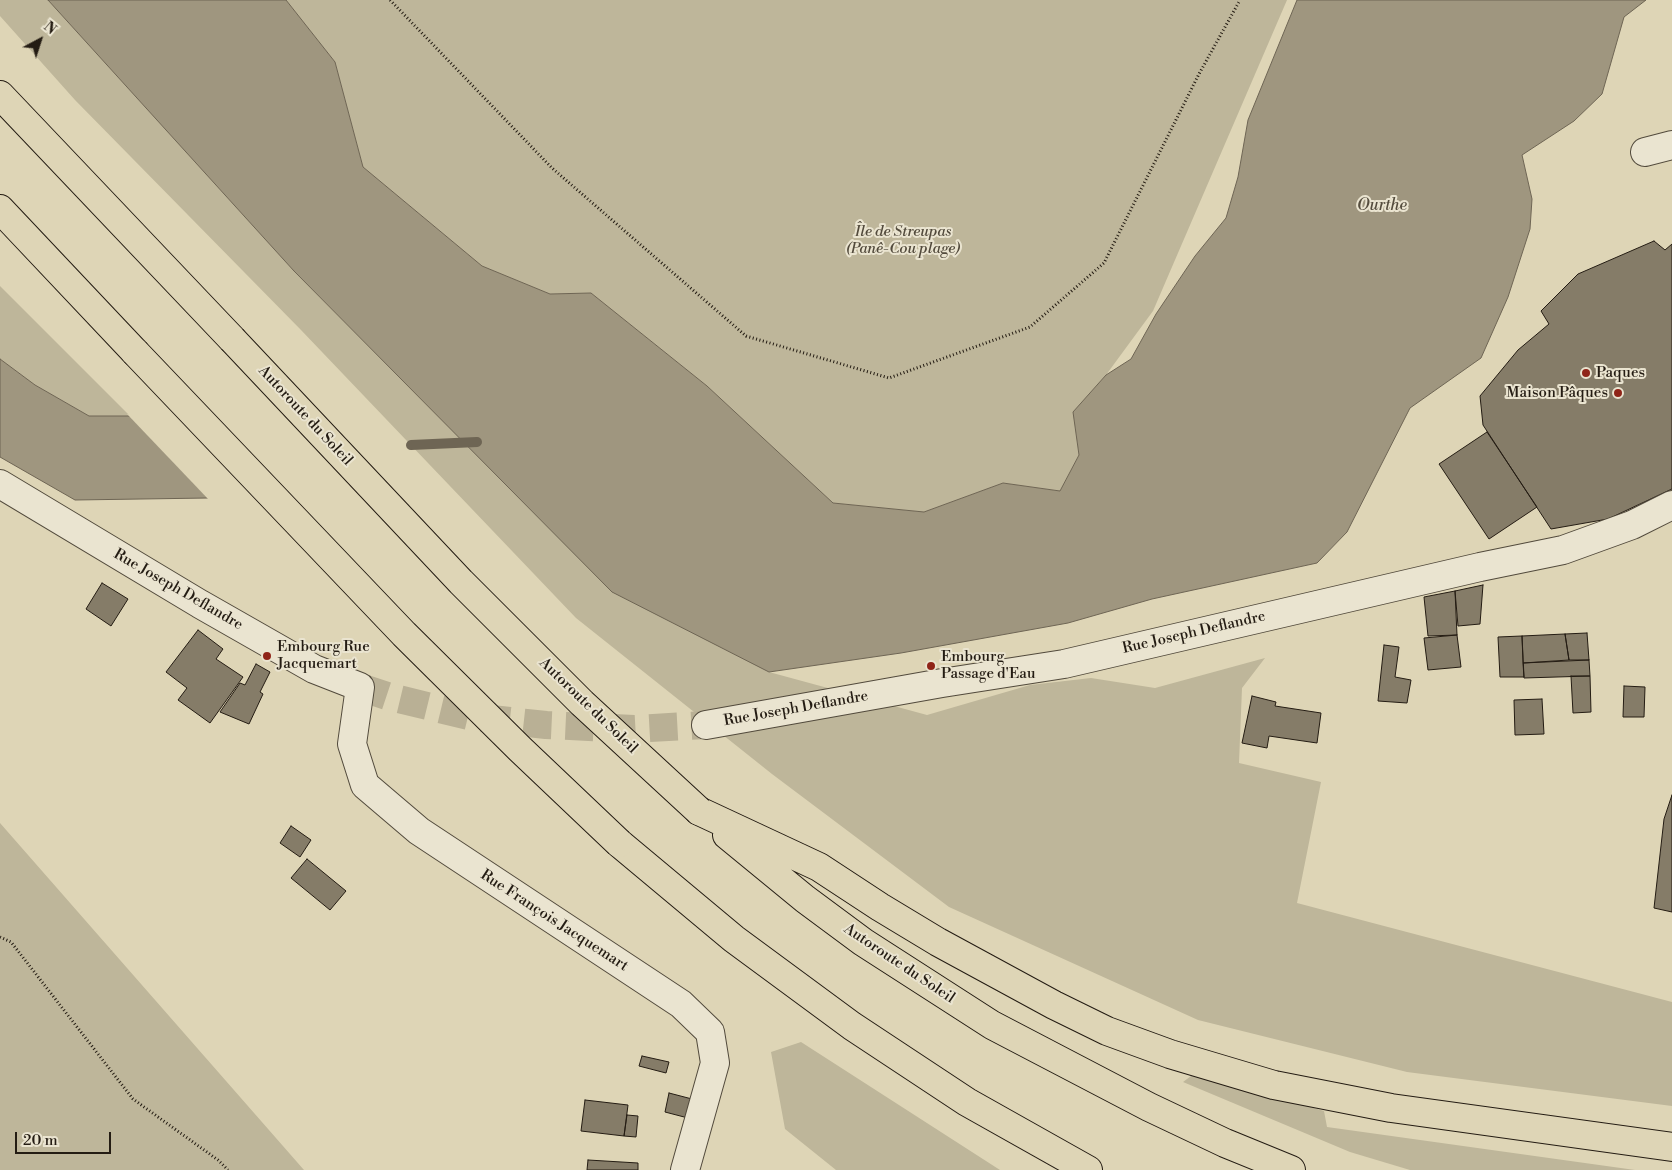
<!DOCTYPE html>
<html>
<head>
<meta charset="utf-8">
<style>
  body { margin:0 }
  #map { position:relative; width:1672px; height:1170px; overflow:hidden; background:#ded5b6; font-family:"Libre Bodoni",serif }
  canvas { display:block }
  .north { position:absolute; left:15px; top:15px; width:50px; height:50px; -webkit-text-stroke:4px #eae4d0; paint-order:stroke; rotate:40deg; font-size:14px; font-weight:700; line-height:20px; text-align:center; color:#241c13 }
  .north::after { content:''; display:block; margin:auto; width:18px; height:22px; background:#241c13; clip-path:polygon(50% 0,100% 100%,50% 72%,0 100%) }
  .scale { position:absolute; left:15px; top:1132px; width:96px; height:22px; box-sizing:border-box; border:2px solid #241c13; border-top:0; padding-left:6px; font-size:15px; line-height:18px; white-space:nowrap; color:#241c13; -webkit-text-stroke:4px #eae4d0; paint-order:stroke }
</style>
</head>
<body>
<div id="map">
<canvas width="1672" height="1170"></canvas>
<div class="north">N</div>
<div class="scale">20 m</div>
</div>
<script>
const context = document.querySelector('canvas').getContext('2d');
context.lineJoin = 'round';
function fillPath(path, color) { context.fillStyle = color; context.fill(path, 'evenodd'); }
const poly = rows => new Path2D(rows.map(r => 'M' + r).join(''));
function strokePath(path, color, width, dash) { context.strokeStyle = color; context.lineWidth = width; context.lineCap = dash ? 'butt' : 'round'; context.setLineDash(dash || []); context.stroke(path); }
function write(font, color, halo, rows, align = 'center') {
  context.font = font + ' "Libre Bodoni",serif'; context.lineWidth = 4; context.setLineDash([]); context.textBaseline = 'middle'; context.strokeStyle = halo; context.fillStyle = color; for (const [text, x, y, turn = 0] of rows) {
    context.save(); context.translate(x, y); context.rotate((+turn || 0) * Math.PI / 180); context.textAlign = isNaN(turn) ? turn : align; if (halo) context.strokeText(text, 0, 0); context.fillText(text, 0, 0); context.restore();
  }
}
fillPath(poly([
  [0,0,48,0,294,271,424,402,769,672,927,715,1030,685,1091,678,1155,688,1265,658,1242,688,1239,763,1321,782,1297,903,1672,1002,1672,1106,1407,1072,1198,1020,949,907,772,774,576,618,301,330,75,100,0,16],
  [286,0,1287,0,1153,311,1106,375,1074,412,1079,455,1060,491,1003,483,924,512,833,503,707,386,591,293,550,294,482,266,363,167,335,62],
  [0,286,130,416,89,416,35,385,0,359],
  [0,823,304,1170,0,1170],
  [801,1042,1000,1170,836,1170,785,1129,771,1052],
  [1195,1073,1324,1111,1327,1127,1635,1170,1410,1170,1350,1152,1183,1082]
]), '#beb69a');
const water = poly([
  [48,0,286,0,335,62,363,167,482,266,550,294,591,293,707,386,833,503,924,512,1003,483,1060,491,1079,455,1073,412,1106,375,1131,359,1156,314,1195,256,1226,218,1238,177,1248,120,1297,0,1646,0,1624,17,1602,94,1574,121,1522,155,1532,199,1530,229,1508,297,1481,358,1410,408,1347,532,1317,563,1152,599,1068,623,901,653,769,672,612,592,294,271,48,0],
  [0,359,35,385,89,416,130,416,208,498,75,500,0,457,0,359]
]);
fillPath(water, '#9f967f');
strokePath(water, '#6e6554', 1);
fillPath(poly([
  [127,414,132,415,209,497,209,500]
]), '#ded5b6');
strokePath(poly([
  [411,445,477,442]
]), '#6e6554', 10);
const building = poly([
  [1654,241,1665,250,1672,244,1672,489,1608,519,1551,529,1483,425,1480,396,1518,350,1549,324,1541,311,1578,274,1654,241],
  [1487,432,1537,507,1489,539,1439,464,1487,432],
  [102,583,128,599,111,626,86,609,102,583],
  [1483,585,1480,624,1458,626,1455,591,1483,585],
  [1455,591,1457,635,1428,636,1424,597,1455,591],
  [198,630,223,649,216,659,243,677,210,723,178,700,187,688,166,672,198,630],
  [1587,633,1589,660,1569,660,1565,634,1587,633],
  [1565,634,1569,660,1523,663,1522,636,1565,634],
  [1457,635,1461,667,1428,670,1424,638,1457,635],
  [1522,636,1524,677,1500,677,1498,637,1522,636],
  [1384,645,1399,647,1395,677,1411,680,1407,703,1378,701,1384,645],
  [1589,660,1590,676,1524,678,1523,663,1589,660],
  [256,664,270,672,260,692,263,694,249,724,220,712,240,683,245,685,256,664],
  [1571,676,1590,676,1591,712,1573,713,1571,676],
  [1624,686,1645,687,1644,717,1623,717,1624,686],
  [1252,696,1276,702,1275,706,1321,713,1317,743,1269,736,1267,748,1242,743,1252,696],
  [1542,699,1544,734,1515,735,1514,700,1542,699],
  [1672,795,1672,912,1654,908,1664,819,1672,795],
  [291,826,311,840,300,857,280,843,291,826],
  [307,859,346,891,330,910,291,878,307,859],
  [642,1056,669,1062,666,1073,639,1066,642,1056],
  [669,1093,692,1099,688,1118,665,1112,669,1093],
  [585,1100,628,1105,624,1136,581,1131,585,1100],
  [627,1115,638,1116,636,1137,624,1136,627,1115],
  [588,1160,638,1163,638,1170,587,1170,588,1160]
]);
fillPath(building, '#857c68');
strokePath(building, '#241c13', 1);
strokePath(poly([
  [360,687,390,697,473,717,546,725,634,729,706,725]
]), '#b9b095', 28, [28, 14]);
const minor = poly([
  [1645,152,1672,145],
  [0,484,200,604,314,669,360,687,352,744,365,785,419,831,681,1004,710,1032,715,1063,685,1170],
  [706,725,942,683,1064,664,1480,567,1563,550,1632,525,1672,505]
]);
const highway = poly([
  [0,95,232,339],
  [0,209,135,352],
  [699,811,819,867,880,907,938,942,1054,1005,1107,1031,1170,1054,1274,1085,1391,1108,1672,1147],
  [727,835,805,899,863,942,992,1025,1149,1107,1225,1143,1291,1170],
  [619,843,734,939,852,1026,967,1102,1088,1170]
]);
strokePath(minor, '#524a3c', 30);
strokePath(highway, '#241c13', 30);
strokePath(poly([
  [390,0,552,168,746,336,889,378,1030,327,1104,263,1199,74,1240,0],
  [0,937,11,942,133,1099,218,1160,228,1170]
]), '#241c13', 3, [1, 2.5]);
strokePath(minor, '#eae4d0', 28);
strokePath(highway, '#ded5b6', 28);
const highwayBridge = poly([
  [232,339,461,582,582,703,699,811],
  [135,352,404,634,520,749,619,843]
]);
strokePath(highwayBridge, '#241c13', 30, []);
strokePath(highwayBridge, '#ded5b6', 28);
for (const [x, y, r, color] of [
  [1586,373,5,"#8f2418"],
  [1618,393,5,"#8f2418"],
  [267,656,5,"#8f2418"],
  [931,666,5,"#8f2418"]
]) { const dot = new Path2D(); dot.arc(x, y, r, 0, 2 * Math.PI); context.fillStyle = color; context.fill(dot); strokePath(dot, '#eae4d0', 2); }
write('italic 15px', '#524a3c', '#eae4d0', [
  ["Île de Streupas",903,232],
  ["(Panê-Cou plage)",903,249]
]);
write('15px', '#241c13', '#eae4d0', [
  ["Paques",1596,373],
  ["Maison Pâques",1608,393,"right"],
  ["Embourg Rue",277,647],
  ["Jacquemart",277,664],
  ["Embourg",941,657],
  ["Passage d'Eau",941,674]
], 'left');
write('15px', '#241c13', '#eae4d0', [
  ["Autoroute du Soleil",305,416,47],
  ["Rue Joseph Deflandre",178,590,30],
  ["Rue Joseph Deflandre",1194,633,-13],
  ["Autoroute du Soleil",588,706,44],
  ["Rue Joseph Deflandre",796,709,-10],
  ["Rue François Jacquemart",554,921,33],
  ["Autoroute du Soleil",899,964,34]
]);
write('italic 16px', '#554d3e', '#eae4d0', [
  ["Ourthe",1382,206]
]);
</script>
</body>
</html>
